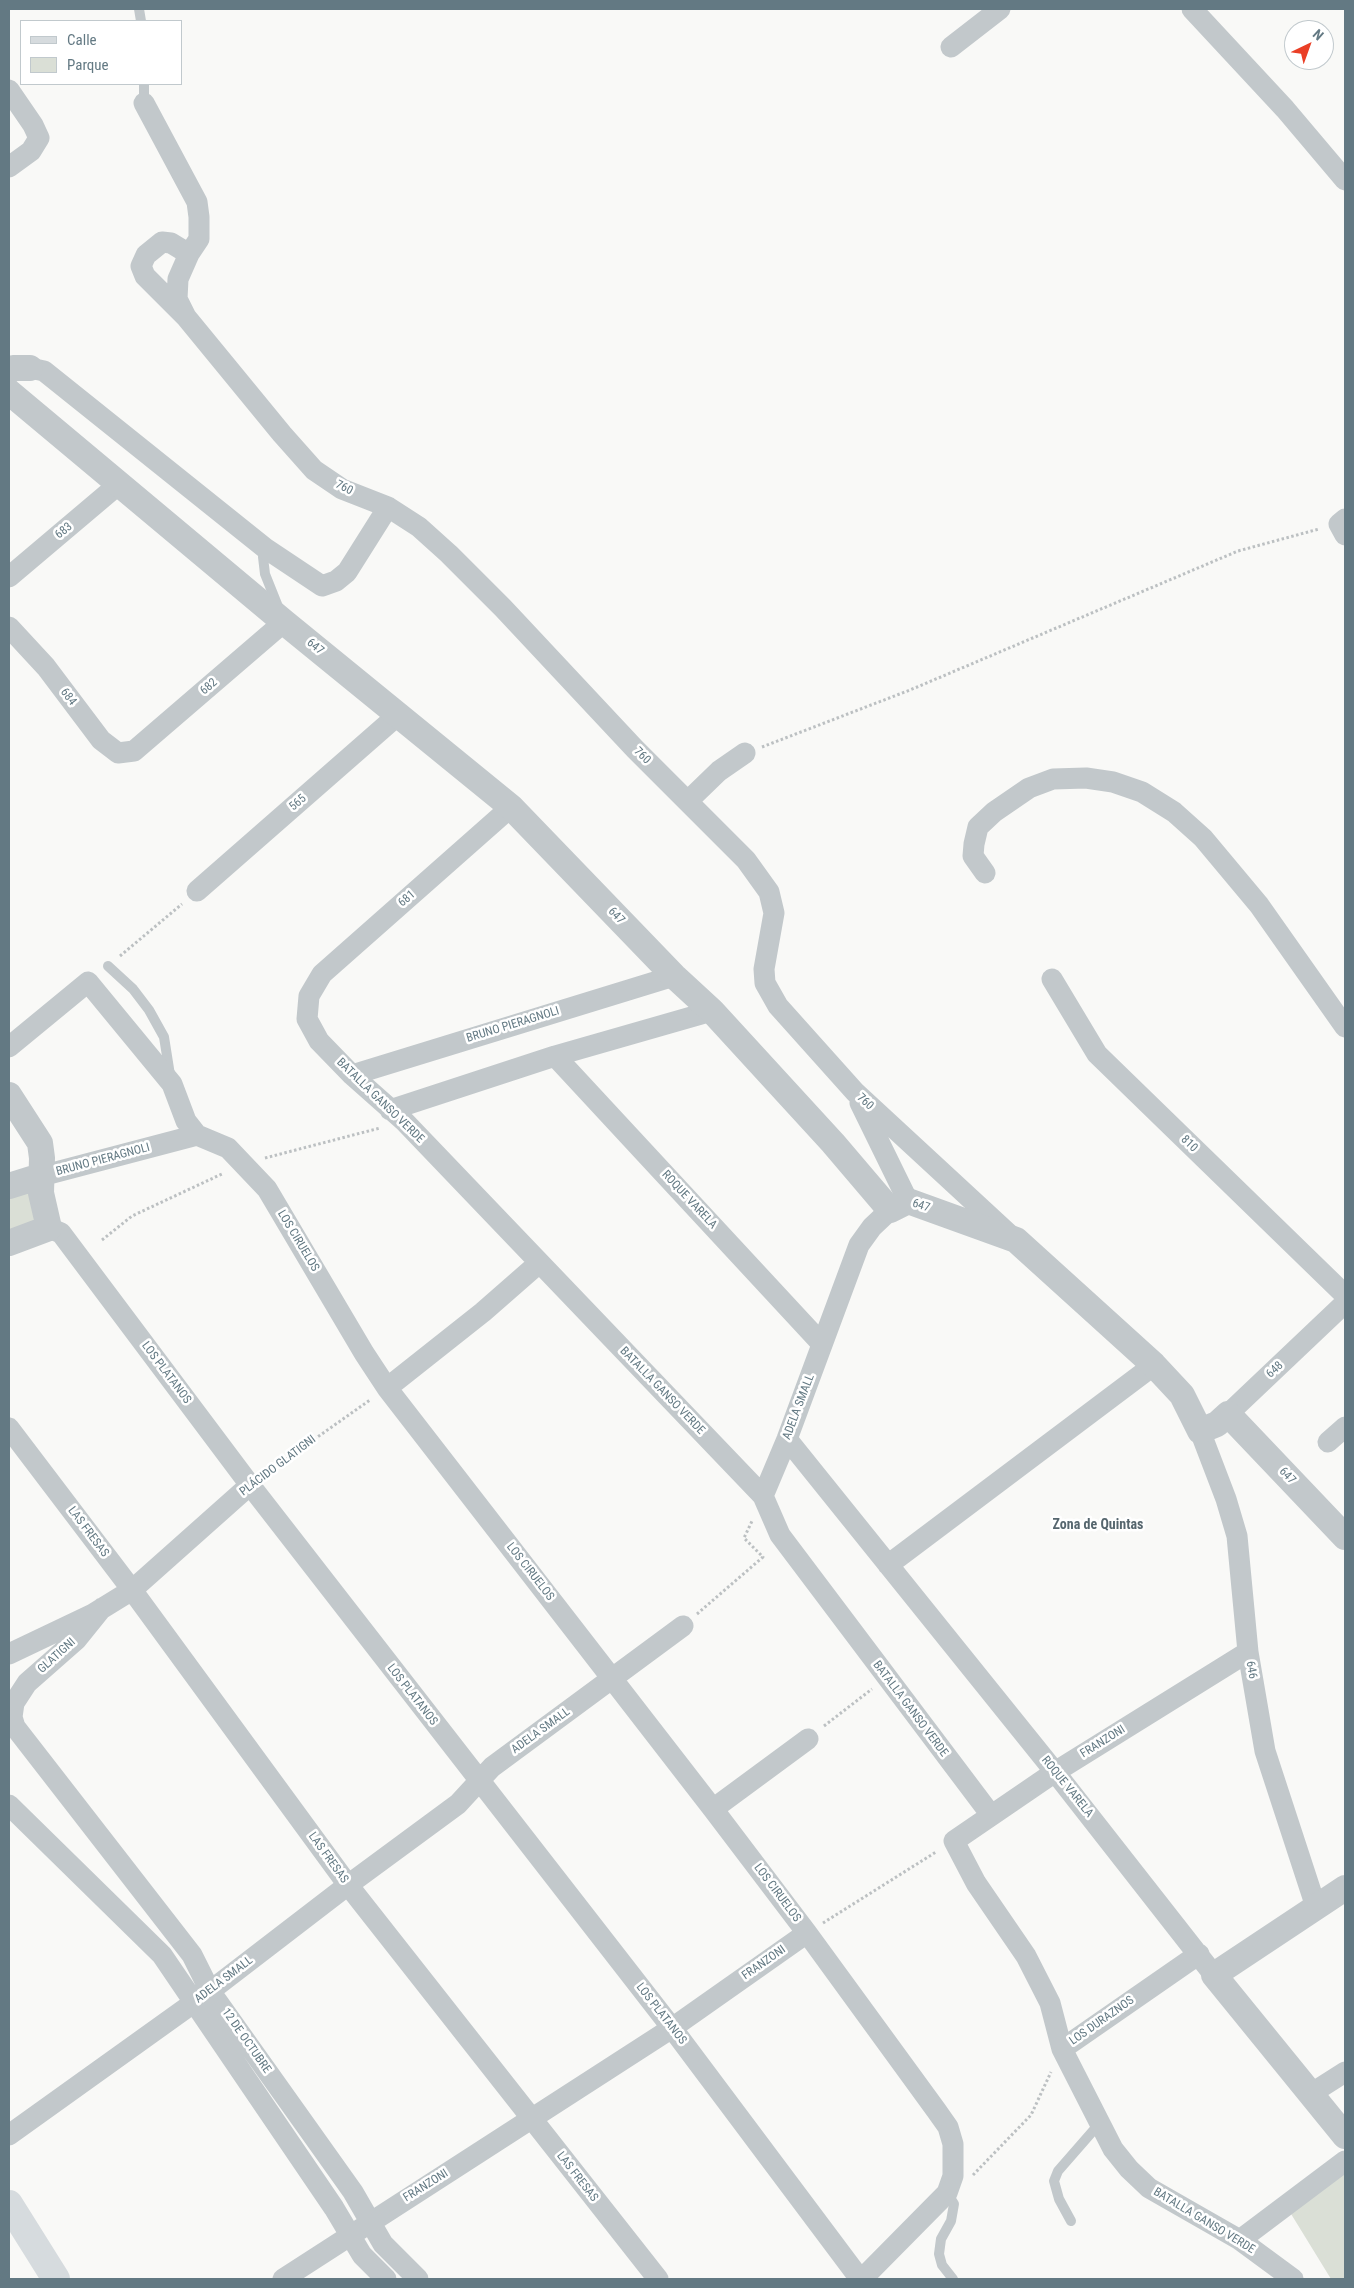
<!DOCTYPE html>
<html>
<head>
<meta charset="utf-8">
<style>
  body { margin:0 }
  #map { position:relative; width:1354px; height:2288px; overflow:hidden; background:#f9f9f7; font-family:"Roboto Condensed",sans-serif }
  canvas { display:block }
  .frame { position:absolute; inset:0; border:10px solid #637983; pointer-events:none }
  .legend { position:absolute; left:20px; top:20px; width:162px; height:65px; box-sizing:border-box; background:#fff; border:1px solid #c1c9cd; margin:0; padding:6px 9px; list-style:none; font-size:15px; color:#637983 }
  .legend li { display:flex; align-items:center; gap:10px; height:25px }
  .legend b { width:25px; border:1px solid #c1c9cd }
  .north { position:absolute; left:1284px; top:20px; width:50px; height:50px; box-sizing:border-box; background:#fff; border:1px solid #c1c9cd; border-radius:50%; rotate:42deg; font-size:14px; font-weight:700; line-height:20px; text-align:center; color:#637983 }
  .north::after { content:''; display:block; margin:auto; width:18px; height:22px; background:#ea3f26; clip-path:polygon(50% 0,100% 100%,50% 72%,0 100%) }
</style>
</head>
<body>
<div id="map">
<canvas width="1354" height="2288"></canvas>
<div class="frame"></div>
<ul class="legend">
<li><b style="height:6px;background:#d6dbde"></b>Calle</li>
<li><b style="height:14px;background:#dadfd6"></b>Parque</li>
</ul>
<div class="north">N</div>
</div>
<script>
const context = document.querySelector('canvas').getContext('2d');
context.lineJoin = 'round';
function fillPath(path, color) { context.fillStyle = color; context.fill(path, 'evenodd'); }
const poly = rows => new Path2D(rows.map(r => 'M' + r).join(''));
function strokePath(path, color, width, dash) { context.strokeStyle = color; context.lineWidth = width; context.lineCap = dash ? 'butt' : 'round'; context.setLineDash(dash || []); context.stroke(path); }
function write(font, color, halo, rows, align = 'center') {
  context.font = font + ' "Roboto Condensed",sans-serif'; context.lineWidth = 5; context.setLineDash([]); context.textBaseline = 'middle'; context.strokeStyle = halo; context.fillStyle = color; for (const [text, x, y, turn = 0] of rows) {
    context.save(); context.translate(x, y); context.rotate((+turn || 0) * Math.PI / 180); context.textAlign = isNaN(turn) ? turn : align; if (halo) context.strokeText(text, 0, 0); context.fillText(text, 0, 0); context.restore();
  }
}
fillPath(poly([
  [41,1176,49,1228,9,1243,9,1186],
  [1340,2170,1345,2175,1345,2279,1331,2279,1288,2209]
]), '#dadfd6');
strokePath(poly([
  [762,747,910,690,1238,551,1319,529],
  [120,956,182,904],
  [265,1158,380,1128],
  [102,1240,132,1216,224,1173],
  [265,1474,370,1400],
  [697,1614,763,1557,744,1538,752,1521],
  [824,1726,872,1689],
  [823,1923,936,1852],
  [973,2175,1031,2115,1051,2072]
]), '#bcc0c2', 3, [2.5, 2.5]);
strokePath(poly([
  [139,9,141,21],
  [144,103,144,84],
  [265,548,263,557,265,574,279,609],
  [108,966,133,989,149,1010,164,1037,170,1075],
  [947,2193,954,2204,951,2221,941,2239,939,2254,942,2265,953,2279],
  [1071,2221,1059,2199,1054,2181,1058,2171,1099,2124]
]), '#c2c8cb', 10);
strokePath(poly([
  [1192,9,1285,109,1345,180],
  [951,47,1000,9],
  [9,90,33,125,39,138,31,151,9,167],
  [144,103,197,202,199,217,199,239,189,254],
  [186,317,145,276,141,266,146,255,162,242,171,243,189,254,178,279,177,299,186,317,282,434,314,470,342,489,388,507,419,527,449,554,503,608,635,749,746,860,769,892,774,913,764,969,765,983,778,1006,855,1092,1012,1237],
  [30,368,44,371,265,548,322,586,336,581,347,572,388,507],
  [1345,519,1339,524,1345,535],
  [9,577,119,484],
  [9,627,46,667,101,740,118,753,134,751,284,622],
  [688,801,719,771,745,753],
  [511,807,322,974,309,996,307,1019,319,1041,352,1075,405,1122,763,1496,780,1535,991,1815],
  [985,873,973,856,974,844,978,827,994,812,1029,788,1053,779,1086,778,1113,782,1142,792,1174,812,1203,838,1259,905,1345,1027],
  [197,891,398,715],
  [1052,979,1097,1054,1345,1295],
  [9,1047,88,982,172,1084,186,1121,197,1135,228,1148,267,1189,364,1353,387,1388,713,1809,807,1933,936,2110,948,2127,953,2144,953,2176,947,2193,862,2279],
  [555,1056,822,1344],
  [352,1075,674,976],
  [860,1103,908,1201],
  [390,1110,555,1056,712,1011],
  [41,1176,197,1135],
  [49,1228,61,1233,250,1485,672,2028,860,2279],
  [387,1388,483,1312,539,1263],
  [1228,1414,1345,1303],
  [9,1428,132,1590,348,1885,658,2279],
  [1200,1431,1226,1499,1237,1536,1248,1652,1265,1751,1316,1907],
  [787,1439,1055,1772,1214,1975],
  [1328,1442,1345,1427],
  [763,1496,787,1439,859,1245,872,1227,890,1210],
  [888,1565,1154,1365],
  [102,1608,77,1639,27,1683,14,1703,12,1717,15,1727,192,1955,210,1991,353,2192,383,2244,418,2279],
  [1248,1652,1055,1772,954,1841,976,1883,1026,1956,1050,2003,1062,2049,1113,2149,1129,2169,1149,2188,1240,2240,1293,2279],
  [9,1654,93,1614,132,1590,250,1485],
  [9,1805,162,1955,334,2208,362,2255,386,2279],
  [713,1809,808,1739],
  [1062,2049,1199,1954],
  [1312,2093,1345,2072],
  [9,2135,210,1991,348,1885,458,1804,492,1767,683,1626],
  [1240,2240,1345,2161],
  [283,2279,672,2028,807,1933]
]), '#c2c8cb', 21);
strokePath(poly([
  [9,371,13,368,30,368],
  [9,392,284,622,511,807,674,976,712,1011,833,1143,890,1210,908,1201,1016,1240,1154,1365,1182,1395,1200,1431,1217,1424,1228,1414,1345,1537],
  [9,1095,40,1143,42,1158,41,1193,49,1228,9,1243],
  [9,1186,41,1176],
  [1345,1888,1214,1975,1345,2136]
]), '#c2c8cb', 26);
strokePath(poly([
  [9,2204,56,2279]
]), '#d6dbde', 28);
write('12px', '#637983', '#fff', [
  ["760",344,488,27],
  ["683",64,531,-40],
  ["647",315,647,39],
  ["682",209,687,-41],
  ["684",68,697,53],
  ["760",642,756,45],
  ["565",298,803,-41],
  ["681",407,899,-41],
  ["647",616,916,46],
  ["BRUNO PIERAGNOLI",513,1025,-17],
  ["BATALLA GANSO VERDE",380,1101,44],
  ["760",865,1102,43],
  ["810",1189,1144,44],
  ["BRUNO PIERAGNOLI",103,1160,-15],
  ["ROQUE VARELA",689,1200,47],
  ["647",921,1206,17],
  ["LOS CIRUELOS",298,1241,59],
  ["648",1275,1370,-43],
  ["LOS PLATANOS",166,1373,53],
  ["BATALLA GANSO VERDE",662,1391,46],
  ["ADELA SMALL",799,1407,-69],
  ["PLÁCIDO GLATIGNI",278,1466,-37],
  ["647",1287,1476,46],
  ["LAS FRESAS",88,1532,53],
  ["LOS CIRUELOS",530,1572,52],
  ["GLATIGNI",57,1656,-42],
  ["646",1251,1670,80],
  ["LOS PLATANOS",412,1695,52],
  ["BATALLA GANSO VERDE",910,1709,53],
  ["ADELA SMALL",541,1731,-36],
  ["FRANZONI",1103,1742,-32],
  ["ROQUE VARELA",1067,1787,51],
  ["LAS FRESAS",328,1858,54],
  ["LOS CIRUELOS",777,1893,53],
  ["FRANZONI",764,1963,-35],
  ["ADELA SMALL",224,1980,-37],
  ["LOS PLATANOS",661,2014,52],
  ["LOS DURAZNOS",1102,2021,-35],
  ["12 DE OCTUBRE",246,2041,55],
  ["LAS FRESAS",577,2177,52],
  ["FRANZONI",426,2186,-32],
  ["BATALLA GANSO VERDE",1204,2221,31]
]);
write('bold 14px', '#56666e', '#fff', [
  ["Zona de Quintas",1098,1525]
]);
</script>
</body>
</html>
